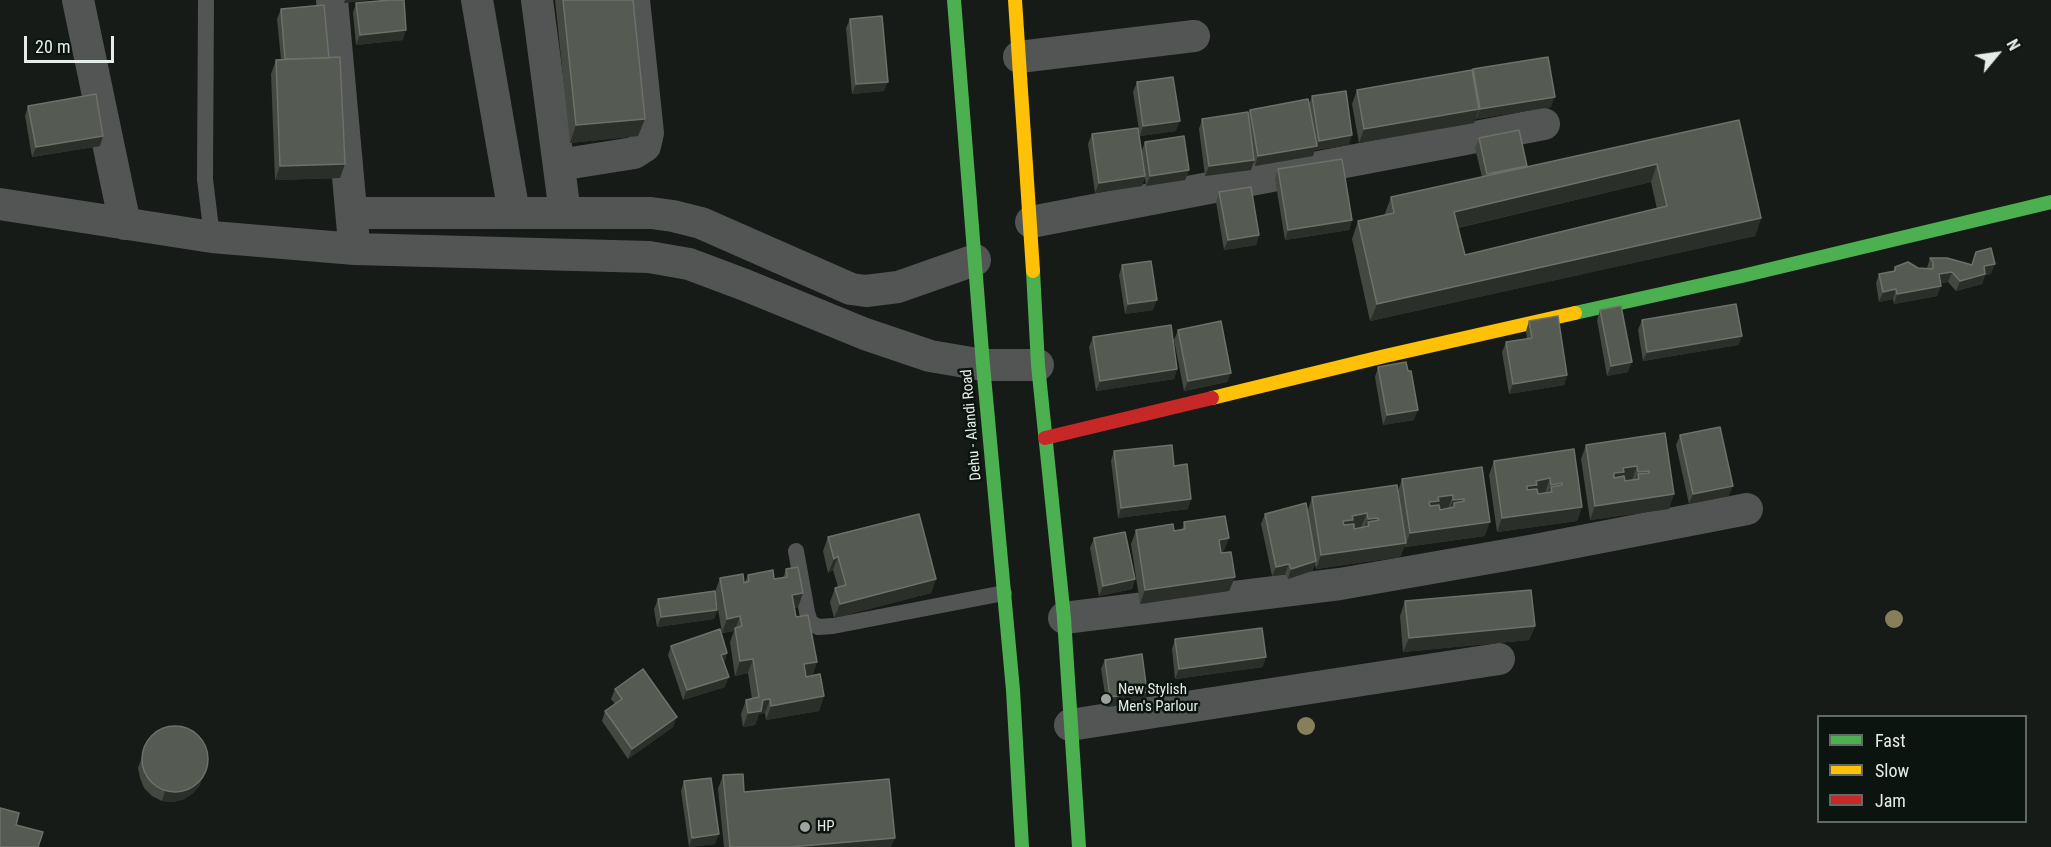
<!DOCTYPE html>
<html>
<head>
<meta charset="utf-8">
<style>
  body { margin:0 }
  #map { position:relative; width:2051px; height:847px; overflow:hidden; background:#161b18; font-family:"Roboto Condensed",sans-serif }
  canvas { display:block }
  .legend { position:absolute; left:1817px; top:715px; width:210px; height:108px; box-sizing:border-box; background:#0b140f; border:2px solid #636a66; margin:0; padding:8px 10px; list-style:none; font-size:18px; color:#e6ece8 }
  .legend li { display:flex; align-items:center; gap:12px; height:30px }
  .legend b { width:30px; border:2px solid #636a66 }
  .north { position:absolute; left:1967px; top:24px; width:60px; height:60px; -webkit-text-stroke:4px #0b140f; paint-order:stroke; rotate:61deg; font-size:16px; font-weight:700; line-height:24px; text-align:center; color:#e6ece8 }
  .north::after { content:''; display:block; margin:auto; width:21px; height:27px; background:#e6ece8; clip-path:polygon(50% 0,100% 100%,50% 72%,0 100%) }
  .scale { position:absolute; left:24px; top:36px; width:90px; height:27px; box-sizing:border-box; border:3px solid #e6ece8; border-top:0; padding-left:8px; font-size:18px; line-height:21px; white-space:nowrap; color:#e6ece8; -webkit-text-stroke:4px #0b140f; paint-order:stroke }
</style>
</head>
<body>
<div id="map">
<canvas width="2051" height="847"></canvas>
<ul class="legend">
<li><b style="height:8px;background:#4caf50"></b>Fast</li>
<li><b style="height:8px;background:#ffc107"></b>Slow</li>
<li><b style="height:8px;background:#c62828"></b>Jam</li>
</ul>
<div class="north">N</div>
<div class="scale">20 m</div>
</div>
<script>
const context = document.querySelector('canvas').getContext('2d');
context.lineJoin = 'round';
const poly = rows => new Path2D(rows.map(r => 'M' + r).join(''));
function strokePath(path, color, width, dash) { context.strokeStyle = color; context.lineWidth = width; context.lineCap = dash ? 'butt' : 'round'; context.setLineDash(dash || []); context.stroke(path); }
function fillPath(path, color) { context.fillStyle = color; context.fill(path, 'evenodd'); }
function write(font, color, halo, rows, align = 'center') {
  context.font = font + ' "Roboto Condensed",sans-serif'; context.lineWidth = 5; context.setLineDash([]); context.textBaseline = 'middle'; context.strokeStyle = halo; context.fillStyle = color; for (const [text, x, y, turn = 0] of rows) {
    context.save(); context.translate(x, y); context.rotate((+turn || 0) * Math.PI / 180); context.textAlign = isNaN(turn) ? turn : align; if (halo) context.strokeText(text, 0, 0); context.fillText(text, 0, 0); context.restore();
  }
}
strokePath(poly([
  [206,2,205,179,212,237],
  [796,551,807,612,810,622,818,627,833,626,1004,593]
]), '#525554', 16);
strokePath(poly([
  [78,0,125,224],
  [332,0,353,232],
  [477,0,514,213],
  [537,0,565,213],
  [1019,57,1194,36],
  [559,165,634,153,645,146,648,133,634,0],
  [0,204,212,237,355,249,649,257,689,264,745,285,865,334,930,356,983,365,1038,365],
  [352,213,651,213,673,216,701,223,851,289,866,291,898,287,975,260],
  [1031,222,1544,124],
  [1064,618,1340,584,1535,550,1747,509],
  [1070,725,1499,659]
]), '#525554', 32);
strokePath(poly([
  [954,0,983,365,1013,690,1022,847],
  [1033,271,1038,365,1064,618,1079,847],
  [1575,313,1742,276,2051,202]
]), '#4caf50', 14);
strokePath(poly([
  [1015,0,1033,271],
  [1212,398,1385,356,1575,313]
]), '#ffc107', 14);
strokePath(poly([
  [1045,438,1212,398]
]), '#c62828', 14);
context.fillStyle = '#877f5b';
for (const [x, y] of [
  [1894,619],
  [1306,726]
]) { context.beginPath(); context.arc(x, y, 9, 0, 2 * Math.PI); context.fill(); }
fillPath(poly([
  [555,0,633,0,638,136,570,143],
  [356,3,403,40,356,45,353,13],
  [281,9,340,178,275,180,271,74,276,60,281,59,277,19],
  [850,19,884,91,852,94,846,28],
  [1473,69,1551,107,1476,119,1476,117,1474,123,1359,143,1352,104,1357,90,1472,71],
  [1137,82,1176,131,1140,136,1133,92],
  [1312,96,1349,145,1315,150,1313,156,1255,166,1254,161,1251,170,1205,176,1199,129,1202,119,1248,114,1250,110,1309,104],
  [28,106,100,146,32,157,25,116],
  [1739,120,1761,218,1755,236,1370,321,1352,239,1358,221,1384,216,1391,197,1482,177,1475,148,1479,138,1526,167],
  [1651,182,1657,209,1465,255,1458,228],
  [1092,134,1142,150,1145,142,1189,170,1185,180,1146,186,1145,177,1142,186,1095,193,1088,144],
  [1278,169,1352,220,1349,230,1285,240,1275,179],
  [1219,192,1259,235,1256,245,1224,250,1216,202],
  [1976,252,1991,274,1985,275,1982,284,1956,291,1948,282,1941,283,1937,296,1894,304,1893,299,1879,302,1876,283,1879,274,1894,271,1895,267,1927,269,1927,268,1930,258,1972,264],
  [1122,265,1153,310,1125,314,1119,275],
  [1600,310,1628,372,1607,376,1597,320],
  [1642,320,1742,336,1738,345,1643,361,1638,330],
  [1529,321,1567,375,1564,385,1509,394,1502,352,1506,342,1527,339,1526,331],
  [1178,330,1231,373,1227,382,1184,391,1174,340],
  [1093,337,1177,369,1174,379,1096,391,1089,347],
  [1378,367,1414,420,1383,425,1375,377],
  [1665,433,1669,509,1590,520,1581,459,1586,445],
  [1680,435,1729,496,1689,504,1676,445],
  [1574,449,1582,507,1577,521,1497,532,1489,475,1494,461],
  [1114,451,1174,466,1188,509,1118,518,1111,461],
  [1482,467,1485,536,1405,547,1405,545,1400,557,1316,569,1315,564,1312,571,1288,579,1285,574,1272,576,1261,524,1265,514,1308,510,1312,497,1398,491,1402,479],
  [1184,522,1229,538,1223,552,1221,552,1235,577,1229,591,1140,604,1131,544,1136,530,1174,531,1182,530],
  [828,537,936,579,931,593,834,618,830,602,835,588,838,587,833,570,828,573,823,551],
  [1094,538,1135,579,1132,589,1099,596,1090,548],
  [786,569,803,593,798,607,795,608,796,617,817,662,812,676,824,696,819,711,766,720,765,713,759,714,755,725,743,727,741,714,746,700,752,699,748,673,735,676,730,642,734,631,722,633,715,592,720,578,744,583,745,582,748,575,774,579,783,578],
  [658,599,717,610,714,619,657,627,654,609],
  [1405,601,1535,626,1529,640,1403,652,1400,616],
  [1175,639,1263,667,1175,679,1172,649],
  [671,646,727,653,724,663,725,687,683,700,668,655],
  [1105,660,1147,692,1144,702,1107,707,1101,669],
  [615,689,673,727,628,759,602,721,605,711,615,704,611,699],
  [149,739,200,785,193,793,184,799,173,802,162,801,152,796,144,788,140,778,138,768],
  [723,775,744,792,891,847,724,847,718,789],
  [684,781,715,844,689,847,681,791]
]), '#434841');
fillPath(poly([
  [345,0,372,0,344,3],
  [406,30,403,40,356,45,360,35],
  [888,82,884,91,852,94,856,84],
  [1555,97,1551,107,1476,119,1480,109],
  [1479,109,1474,123,1359,143,1364,129],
  [645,119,638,136,570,143,576,125],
  [1180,121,1176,131,1140,136,1143,126],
  [1352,135,1349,145,1315,150,1313,156,1255,166,1258,156,1317,146,1319,141],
  [103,136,100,146,32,157,36,147],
  [1254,160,1251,170,1205,176,1209,166],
  [345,164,340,178,275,180,280,166],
  [1657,164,1651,182,1448,230,1454,212],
  [1527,166,1523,176,1483,184,1487,174],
  [1189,170,1185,180,1146,186,1150,176],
  [1145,176,1142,186,1095,193,1099,183],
  [1761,218,1755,236,1370,321,1377,304],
  [1352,220,1349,230,1285,240,1288,230],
  [1259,235,1256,245,1224,250,1228,240],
  [1995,264,1991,274,1985,275,1982,284,1956,291,1960,281,1984,266],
  [1952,272,1948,282,1935,284,1939,274],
  [1941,286,1937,296,1894,304,1897,294],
  [1896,289,1893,299,1879,302,1883,292],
  [1157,300,1153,310,1125,314,1128,304],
  [1742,336,1738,345,1643,361,1647,352],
  [1632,362,1628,372,1607,376,1611,366],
  [1177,369,1174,379,1096,391,1100,381],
  [1231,373,1227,382,1184,391,1188,381],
  [1567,375,1564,385,1509,394,1513,384],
  [1418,410,1414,420,1383,425,1387,415],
  [1637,466,1632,480,1609,487,1614,473,1623,468],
  [1649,471,1644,485,1638,474,1634,486,1633,487,1638,472],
  [1550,478,1545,493,1521,500,1527,486,1536,481],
  [1562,483,1556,497,1551,487,1547,499,1545,499,1551,485],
  [1733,486,1729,496,1689,504,1693,494],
  [1674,494,1669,509,1590,520,1595,506],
  [1453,495,1448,509,1424,516,1429,502,1438,497],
  [1191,499,1188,509,1118,518,1121,508],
  [1464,499,1459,513,1454,507,1454,503,1450,514,1448,515,1453,500],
  [1582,507,1577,521,1497,532,1502,518],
  [1367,513,1361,527,1338,535,1343,521,1352,516],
  [1378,518,1373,532,1369,526,1368,522,1364,533,1362,533,1368,519],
  [1490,522,1485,536,1405,547,1410,533],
  [1229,538,1223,552,1213,554,1219,540],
  [1406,543,1400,557,1316,569,1321,555],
  [838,556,833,570,828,573,834,559],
  [1316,561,1312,571,1288,579,1291,569],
  [1289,564,1285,574,1272,576,1276,567],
  [1235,577,1229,591,1140,604,1145,590],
  [936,579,931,593,834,618,840,604],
  [1135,579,1132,589,1099,596,1103,586],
  [803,593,798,607,787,609,792,595],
  [717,610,714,619,657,627,661,617],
  [740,616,735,630,735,628,734,631,722,633,727,619],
  [1535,626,1529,640,1403,652,1409,638],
  [727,653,724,663,721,655],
  [1266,657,1263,667,1175,679,1179,669],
  [753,659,748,673,735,676,740,661],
  [817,662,812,676,799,679,804,664],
  [729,677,725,687,683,700,687,690],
  [1147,692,1144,702,1107,707,1110,697],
  [824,696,819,711,766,720,771,706],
  [770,699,765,713,759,714,755,725,743,727,748,713,763,700],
  [677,717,673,727,628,759,632,749],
  [204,775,200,785,193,793,184,799,173,802,162,801,165,791],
  [719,834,715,844,689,847,692,838],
  [895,838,891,847,790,847]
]), '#2a2f29');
const building = poly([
  [390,0,404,0,406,30,360,35,356,3,390,0],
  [563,0,633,0,645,119,576,125,563,0],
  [324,5,329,58,285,59,281,9,324,5],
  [882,16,888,82,856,84,850,19,882,16],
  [340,57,345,164,280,166,276,60,340,57],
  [1548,57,1555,97,1480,109,1473,69,1548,57],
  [1472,70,1479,109,1364,129,1357,90,1472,70],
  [1173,77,1180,121,1143,126,1137,82,1173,77],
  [1346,91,1352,135,1319,141,1312,96,1346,91],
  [96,94,103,136,36,147,28,106,96,94],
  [1308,99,1317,146,1258,156,1250,110,1308,99],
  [1248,112,1254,160,1209,166,1202,119,1248,112],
  [1739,120,1761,218,1377,304,1358,221,1394,213,1391,197,1739,120],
  [1657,164,1667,206,1465,255,1454,212,1657,164],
  [1138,128,1145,176,1099,183,1092,134,1138,128],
  [1519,130,1527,166,1487,174,1479,138,1519,130],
  [1184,136,1189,170,1150,176,1145,142,1184,136],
  [1342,159,1352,220,1288,230,1278,169,1342,159],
  [1251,187,1259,235,1228,240,1219,192,1251,187],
  [1991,248,1995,264,1984,266,1985,274,1960,281,1952,272,1939,274,1941,286,1897,294,1896,289,1883,292,1879,274,1895,271,1895,267,1908,262,1918,268,1933,269,1933,262,1930,258,1947,258,1972,265,1976,252,1991,248],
  [1151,261,1157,300,1128,304,1122,265,1151,261],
  [1736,304,1742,336,1647,352,1642,320,1736,304],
  [1621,306,1632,362,1611,366,1600,310,1621,306],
  [1558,316,1567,375,1513,384,1506,342,1532,338,1529,321,1558,316],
  [1221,321,1231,373,1188,381,1178,330,1221,321],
  [1171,325,1177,369,1100,381,1093,337,1171,325],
  [1406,362,1408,371,1411,371,1418,410,1387,415,1378,367,1406,362],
  [1720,427,1733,486,1693,494,1680,435,1720,427],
  [1665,433,1674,494,1595,506,1586,445,1665,433],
  [1637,466,1638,472,1649,471,1649,473,1638,474,1639,479,1625,481,1624,476,1614,478,1614,473,1624,472,1623,468,1637,466],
  [1172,445,1174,466,1187,464,1191,499,1121,508,1114,451,1172,445],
  [1574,449,1582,507,1502,518,1494,461,1574,449],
  [1550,478,1551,485,1562,483,1562,485,1551,487,1552,492,1538,494,1537,489,1527,490,1527,486,1537,485,1536,481,1550,478],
  [1482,467,1490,522,1410,533,1402,479,1482,467],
  [1453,495,1453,500,1464,499,1464,501,1454,503,1454,507,1440,510,1439,505,1430,506,1429,502,1439,501,1438,497,1453,495],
  [1397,485,1406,543,1321,555,1312,497,1397,485],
  [1367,513,1368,519,1378,518,1379,520,1368,522,1369,526,1354,529,1354,524,1344,525,1343,521,1353,520,1352,516,1367,513],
  [1306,503,1316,561,1291,569,1289,564,1276,567,1265,514,1306,503],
  [919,514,936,579,840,604,835,588,846,585,838,556,834,559,828,537,919,514],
  [1225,516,1229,538,1219,540,1221,553,1231,552,1235,577,1145,590,1136,530,1173,524,1174,531,1185,529,1184,522,1225,516],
  [1125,532,1135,579,1103,586,1094,538,1125,532],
  [798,567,803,593,792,595,796,617,808,615,817,662,804,664,806,677,820,674,824,696,771,706,770,699,763,700,761,711,748,713,746,700,759,697,753,659,740,661,735,628,742,626,740,616,727,619,720,578,743,574,744,583,749,581,748,575,773,570,774,579,787,577,786,569,798,567],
  [1531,590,1535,626,1409,638,1405,601,1531,590],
  [715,591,717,610,661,617,658,599,715,591],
  [1262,628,1266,657,1179,669,1175,639,1262,628],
  [720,629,727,653,721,655,729,677,687,690,671,646,720,629],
  [1142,654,1147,692,1110,697,1105,660,1142,654],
  [643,669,677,717,632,749,605,711,622,699,615,689,643,669],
  '142 759a33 33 0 1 1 66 0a33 33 0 1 1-66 0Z',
  [743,774,744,792,889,779,895,838,790,847,730,847,723,775,743,774],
  [711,778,719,834,692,838,684,781,711,778],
  [0,808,19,813,16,825,43,832,38,847,0,847,0,808]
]);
fillPath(building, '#555a53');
strokePath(building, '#6c716a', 1.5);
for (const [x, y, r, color] of [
  [1106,699,6,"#9da39f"],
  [805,827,6,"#9da39f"]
]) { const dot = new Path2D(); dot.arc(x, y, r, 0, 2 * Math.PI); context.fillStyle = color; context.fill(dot); strokePath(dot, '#0b140f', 2); }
write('15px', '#e6ece8', '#0b140f', [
  ["Dehu - Alandi Road",972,425,-95]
]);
write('15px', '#e6ece8', '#0b140f', [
  ["New Stylish",1118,690],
  ["Men's Parlour",1118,707],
  ["HP",817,827]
], 'left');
</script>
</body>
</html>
